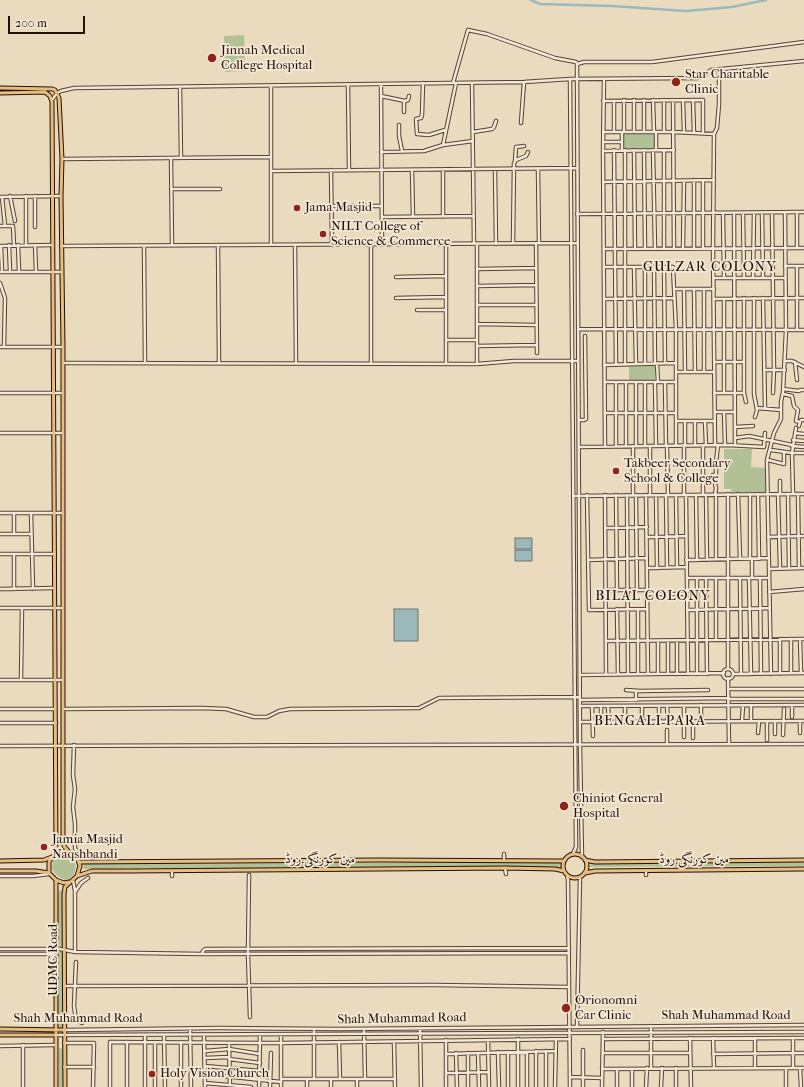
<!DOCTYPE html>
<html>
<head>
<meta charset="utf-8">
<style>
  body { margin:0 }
  #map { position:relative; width:804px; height:1087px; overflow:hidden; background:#ebdbbe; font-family:"IM FELL French Canon",serif }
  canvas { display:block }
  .scale { position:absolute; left:8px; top:16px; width:77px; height:18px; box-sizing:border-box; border:2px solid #260f06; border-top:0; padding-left:5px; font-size:12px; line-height:14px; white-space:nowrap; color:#260f06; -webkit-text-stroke:3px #f2e8d5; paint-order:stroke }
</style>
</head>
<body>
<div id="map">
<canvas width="804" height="1087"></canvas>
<div class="scale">200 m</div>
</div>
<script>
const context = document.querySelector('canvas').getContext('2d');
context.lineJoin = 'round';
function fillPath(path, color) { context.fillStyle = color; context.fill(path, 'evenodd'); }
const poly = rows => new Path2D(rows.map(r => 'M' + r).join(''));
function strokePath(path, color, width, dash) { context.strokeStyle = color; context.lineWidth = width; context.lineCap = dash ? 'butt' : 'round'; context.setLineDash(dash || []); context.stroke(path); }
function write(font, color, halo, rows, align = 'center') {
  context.font = font + ' "IM FELL French Canon",Amiri,serif'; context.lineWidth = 3.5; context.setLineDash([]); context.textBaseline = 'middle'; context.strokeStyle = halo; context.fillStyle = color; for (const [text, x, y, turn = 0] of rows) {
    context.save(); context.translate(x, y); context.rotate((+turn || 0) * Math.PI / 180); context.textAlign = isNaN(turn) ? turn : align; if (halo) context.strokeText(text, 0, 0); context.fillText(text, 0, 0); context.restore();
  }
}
fillPath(poly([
  [244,35,245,71,225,72,224,36],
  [655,133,655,149,623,148,623,134],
  [629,364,655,364,655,382,629,382],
  [724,449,752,449,751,467,767,468,768,492,731,492,731,489,724,489],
  [62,854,72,857,76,866,74,874,69,879,65,880,59,877,55,874,52,869,53,860,56,857],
  [561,862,561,867,393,868,157,868,84,869,83,867,84,864],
  [804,862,804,866,590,867,591,864],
  [61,890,63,893,63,945,60,947,57,945,57,892],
  [59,951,62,951,63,953,63,1027,61,1028,58,1026],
  [59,1048,63,1049,63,1087,59,1087]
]), '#b2c195');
const water = poly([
  [515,538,532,538,532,549,515,549,515,538],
  [515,550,532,550,532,561,515,561,515,550],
  [394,609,418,609,418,641,394,641,394,609]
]);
fillPath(water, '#9bb9ba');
strokePath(water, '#6c7572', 1);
strokePath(poly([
  [531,0,540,4,612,6,686,11,732,7,766,0]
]), '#9bb9ba', 2.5);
const minor = poly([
  [577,64,584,62,652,62,804,42],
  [570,79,576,847,573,854],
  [604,79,603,151,605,446],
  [423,83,422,115,421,118,416,119,417,134,429,135,445,130],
  [453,83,468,30,487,34,555,58,576,62,577,64,580,745,582,857],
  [472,83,474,244],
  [381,84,382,244],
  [348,85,349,170],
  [271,86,271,157],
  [180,87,181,158],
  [381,96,405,101,408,100,409,96],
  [52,100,57,93,61,91,74,88,524,82,570,79,698,78,703,76,711,70,804,61],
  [634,100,634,132],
  [644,100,644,132],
  [653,100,654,132],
  [673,100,674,249],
  [683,100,684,132],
  [693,100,694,133],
  [404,101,404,112],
  [603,101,703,100,703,133],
  [614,101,614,132],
  [521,123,524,82],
  [399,125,399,136,402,151],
  [473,132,492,129,494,127,496,121],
  [603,132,674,132,714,134],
  [622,132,622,150],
  [624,132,624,100],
  [664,132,664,100],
  [603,142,622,142],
  [443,145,456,83],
  [614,150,616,364],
  [625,150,625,364],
  [634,150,635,249],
  [644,150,645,249],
  [653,150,655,249],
  [656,150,656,132],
  [664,150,664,249],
  [603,151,674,150],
  [381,152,424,151,443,145,473,141],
  [171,158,172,245],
  [62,159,271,157,271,171,577,168],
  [515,161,516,147,524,146],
  [495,169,496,244],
  [538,169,539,243],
  [331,170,332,245],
  [412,170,413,217],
  [271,171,271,245],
  [694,180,694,248],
  [703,180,703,248],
  [603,182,714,180],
  [171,189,220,189],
  [10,196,15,221],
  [35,196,35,227],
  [0,197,61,196],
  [2,197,5,226],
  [332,206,382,206],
  [797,212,797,248],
  [723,213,724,278],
  [734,213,735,445],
  [743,213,744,278],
  [762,213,763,278],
  [772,213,774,370,773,393],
  [577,214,804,212],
  [382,217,473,216],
  [443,217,443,170],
  [0,226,13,226,14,245],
  [513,243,514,163,516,160,526,156,528,152],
  [536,243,537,353],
  [371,244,371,364],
  [9,245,10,271],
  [18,245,19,271],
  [26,245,26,196],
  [35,245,36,271],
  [218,245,219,363],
  [295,245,296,363],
  [0,246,53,245],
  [1,246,2,271],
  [61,246,577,243],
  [144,246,145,363],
  [683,248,684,181],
  [604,249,804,248],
  [785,266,804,266],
  [797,266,797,330],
  [604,267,673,267,676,330,676,445],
  [634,267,636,364],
  [645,267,645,364],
  [654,267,655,364],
  [664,267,665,363],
  [477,269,536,268],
  [0,272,62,272],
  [396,277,446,276],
  [714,278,785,278],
  [753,278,754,213],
  [0,283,5,298,4,347],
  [477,286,536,285],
  [674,289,714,289],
  [684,289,685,372],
  [694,289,695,372],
  [704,289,704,372],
  [396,298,446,297],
  [744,298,744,393,746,402],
  [754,298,754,394,757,410,755,417],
  [763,298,765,408],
  [604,299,674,298],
  [714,299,804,298],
  [724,299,724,393],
  [477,305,536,305],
  [417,310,446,310],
  [477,324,536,325],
  [578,329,804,330],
  [446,340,477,340],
  [477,346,536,345],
  [0,347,63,347],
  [785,361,792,361,804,367],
  [714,362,744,362],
  [795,362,797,380],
  [64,363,477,364,514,361,578,361],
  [446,364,446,244],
  [477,364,477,244],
  [657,364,658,382],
  [604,365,675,363],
  [764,370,785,370],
  [676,372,714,372],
  [605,382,676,382],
  [616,382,616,446],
  [636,382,636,446],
  [645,382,645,446],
  [655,382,656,446],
  [665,382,666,446],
  [783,389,799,391,800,390,804,390],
  [0,393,63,393],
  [714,393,744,393],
  [783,394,792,396,794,406,798,410,796,421,800,422,799,426],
  [757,408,781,410],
  [715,412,734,412],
  [724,412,725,445],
  [605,413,676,413],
  [579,420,584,420,586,419,585,336],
  [801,420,804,420],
  [676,421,715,421],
  [695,421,695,445],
  [705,421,706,445],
  [735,427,753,426],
  [0,433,63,433],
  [795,433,804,434],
  [735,438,749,436,792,445],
  [793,440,804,441],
  [684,445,684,495],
  [685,445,685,421],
  [715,445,713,248,714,134,717,128,719,104,719,69],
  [626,446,626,382],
  [633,446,633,495],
  [650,446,650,495],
  [667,446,668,495],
  [792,446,804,447],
  [579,447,728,445,764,447,765,433],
  [771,450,792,453,804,453],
  [768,460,784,464,784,452],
  [780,481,780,494],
  [728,494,728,669],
  [738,494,740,559],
  [750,494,750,559],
  [758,494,759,559],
  [778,494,780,568],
  [788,494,789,568],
  [793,494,792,453,796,428],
  [798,494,799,568],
  [587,495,589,610,647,609],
  [605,495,606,675],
  [616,495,617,590],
  [627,495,628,674],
  [636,495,637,590],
  [646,495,648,674],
  [656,495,657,568],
  [666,495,667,567],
  [676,495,677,567],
  [686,495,688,674],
  [696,495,697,560],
  [703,495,703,445],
  [706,495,707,560],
  [715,495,716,488,713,475,716,475,716,462,718,445],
  [573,496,804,494],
  [0,513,63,513],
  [14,513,14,534],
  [31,513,33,589],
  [605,528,647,527],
  [0,534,31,534],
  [647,537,686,536],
  [768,537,804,536],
  [0,554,55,554],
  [14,554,14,589],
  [716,559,716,495],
  [752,559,752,578],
  [588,560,647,558],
  [686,560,769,558],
  [647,568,687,567],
  [769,569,804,568],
  [687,578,769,578],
  [697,578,697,674],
  [706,578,707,674],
  [716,578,716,640],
  [740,578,741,674],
  [749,578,751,674],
  [760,578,761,674],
  [0,589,55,588],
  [606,590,647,590],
  [769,592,804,589],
  [647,594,687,594],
  [0,608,63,608],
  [617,609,618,674],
  [638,609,638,674],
  [687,610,770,608],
  [780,639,780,674],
  [791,639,791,673],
  [800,639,801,673],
  [606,641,804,639],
  [658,641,658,674],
  [668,641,668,674],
  [677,641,677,674],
  '723 674a5 5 0 1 1 10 0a5 5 0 1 1-10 0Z',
  [733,674,804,673],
  [771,674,767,460,774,433,781,419,781,402,783,392,786,330,785,213],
  [580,675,724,673],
  [728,678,729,744],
  [0,680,63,680],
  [21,680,22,608],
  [728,689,804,689],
  [626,690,640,691,708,690],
  [729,699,804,699],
  [580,700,729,698],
  [636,700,636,691],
  [580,706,804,705],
  [592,706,593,736],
  [601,706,601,722],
  [608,706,609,722],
  [625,706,625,722],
  [642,706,642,722],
  [659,706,659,722],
  [667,706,668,722],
  [684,706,684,737],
  [0,709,55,709],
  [64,709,202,708,226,709,254,717,267,717,279,711,290,709,419,708,439,698,580,697],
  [792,717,792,705],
  [701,721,701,705],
  [742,721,743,705],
  [751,721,751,705],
  [800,721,800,733],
  [580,722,804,721],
  [693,722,693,738],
  [0,723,56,723],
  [667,730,667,744],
  [758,733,759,721],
  [775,734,775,721],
  [783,735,784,709],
  [767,740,767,721],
  [74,745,73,775,75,789,73,807,75,824,75,848,78,855],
  [0,746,804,744],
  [504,854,504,860],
  [505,868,506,874],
  [172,871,172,876],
  [646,871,646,875],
  [249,875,248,954,250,1017],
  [567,875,568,880,570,1087],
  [0,876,33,876,49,874],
  [73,880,75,891],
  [0,949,60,949,75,952,202,954,569,953],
  [75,952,75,892,81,883,88,878],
  [0,954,55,954],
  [202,954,203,951,205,949,569,948],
  [76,962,74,1006,76,1020,82,1023],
  [65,986,435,985,569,987],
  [651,1026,651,1068],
  [577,1027,580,877],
  [190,1028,191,1087],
  [420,1028,421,1087],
  [364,1029,365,1079],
  [65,1030,218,1028,339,1029,804,1025],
  [56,1035,804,1032],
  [164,1035,165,1087],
  [145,1036,145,1087],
  [204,1036,205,1087],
  [690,1038,691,1087],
  [713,1038,714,1068],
  [755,1038,755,1068],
  [793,1038,793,1068],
  [603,1039,804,1038],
  [446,1040,446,1087],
  [488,1040,489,1087],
  [127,1042,127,1087],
  [155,1042,155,1087],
  [181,1042,181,1087],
  [339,1042,340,1079],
  [394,1042,395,1087],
  [64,1043,94,1043,93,1087],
  [229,1043,230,1087],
  [260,1043,281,1043],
  [281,1043,570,1039],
  [23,1045,23,1087],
  [0,1046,55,1045],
  [205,1051,229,1049,260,1054],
  [546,1051,546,1087],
  [498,1052,499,1087],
  [508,1052,508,1087],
  [527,1052,527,1087],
  [456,1053,457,1087],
  [468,1053,468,1087],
  [478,1053,479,1087],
  [603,1053,690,1053],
  [446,1054,555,1051],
  [713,1054,804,1053],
  [205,1058,229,1057],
  [229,1059,260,1063],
  [205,1066,260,1071],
  [64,1067,94,1067],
  [676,1068,676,1087],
  [786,1068,786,1087],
  [800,1068,801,1087],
  [602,1069,804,1068],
  [617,1069,617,1087],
  [632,1069,632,1087],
  [446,1073,489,1072],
  [205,1074,281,1082],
  [570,1077,602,1078],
  [281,1079,395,1079],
  [307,1079,307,1087],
  [314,1079,314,1029],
  [331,1079,331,1087],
  [357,1080,357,1087],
  [205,1083,251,1087],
  [110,1087,110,1042,260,1043],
  [259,1087,260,1035],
  [270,1087,271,1053],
  [281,1087,281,1035],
  [518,1087,518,1039],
  [536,1087,536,1051],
  [555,1087,556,1039],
  [583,1087,583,1050],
  [602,1087,603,1032],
  [646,1087,647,1068],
  [661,1087,662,1068]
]);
const major = poly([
  [0,88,52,89,55,90,59,98,62,159,61,196,63,347,63,837,64,846,69,852],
  [0,93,45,92,50,96,52,102,56,854],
  '563 866a12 12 0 1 1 24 0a12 12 0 1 1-24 0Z',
  [585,860,595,862,804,860],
  [0,861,44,860,52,857],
  [79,862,380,860,564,861],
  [0,871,36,871,49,873],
  [585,873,595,871,804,869],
  [77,876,92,871,129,871,505,868,555,869,564,871],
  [56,880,56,1087],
  [0,1029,64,1030],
  [0,1035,55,1035],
  [65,1087,64,894,65,887,77,876,80,866,78,860,71,853,66,851,59,852,52,857,49,862,49,873,56,880,64,883,69,882]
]);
strokePath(minor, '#574234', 4.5);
strokePath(major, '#260f06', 5);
strokePath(minor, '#f2e8d5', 2.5);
strokePath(major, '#e6be7f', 3);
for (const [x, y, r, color] of [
  [212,58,5,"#8f2418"],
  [676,82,5,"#8f2418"],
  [297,208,4,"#8f2418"],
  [323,234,4,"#8f2418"],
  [616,471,4,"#8f2418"],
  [564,806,5,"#8f2418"],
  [44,847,4,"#8f2418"],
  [566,1008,5,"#8f2418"],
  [152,1074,4,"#8f2418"]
]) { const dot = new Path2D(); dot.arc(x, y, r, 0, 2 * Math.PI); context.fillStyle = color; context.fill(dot); strokePath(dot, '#f2e8d5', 1.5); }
write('13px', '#260f06', '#f2e8d5', [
  ["Jinnah Medical",221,51],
  ["College Hospital",221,66],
  ["Star Charitable",685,75],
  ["Clinic",685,90],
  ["Jama Masjid",305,208],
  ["NILT College of",331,227],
  ["Science & Commerce",331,242],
  ["Takbeer Secondary",624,464],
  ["School & College",624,479],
  ["Chiniot General",573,799],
  ["Hospital",573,814],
  ["Jamia Masjid",52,840],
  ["Naqshbandi",52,855],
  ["Orionomni",575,1001],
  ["Car Clinic",575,1016],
  ["Holy Vision Church",160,1074]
], 'left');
write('13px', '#260f06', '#f2e8d5', [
  ["مین کورنگی روڈ",320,860],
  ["مین کورنگی روڈ",694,860],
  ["UDMC Road",54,960,-90],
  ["Shah Muhammad Road",726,1016],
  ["Shah Muhammad Road",78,1019],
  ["Shah Muhammad Road",402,1019,-1]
]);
context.letterSpacing = '1px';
write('14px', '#260f06', '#f2e8d5', [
  ["GULZAR COLONY",710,268],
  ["BILAL COLONY",653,597],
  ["BENGALI PARA",650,722]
]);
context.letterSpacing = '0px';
</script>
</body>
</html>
